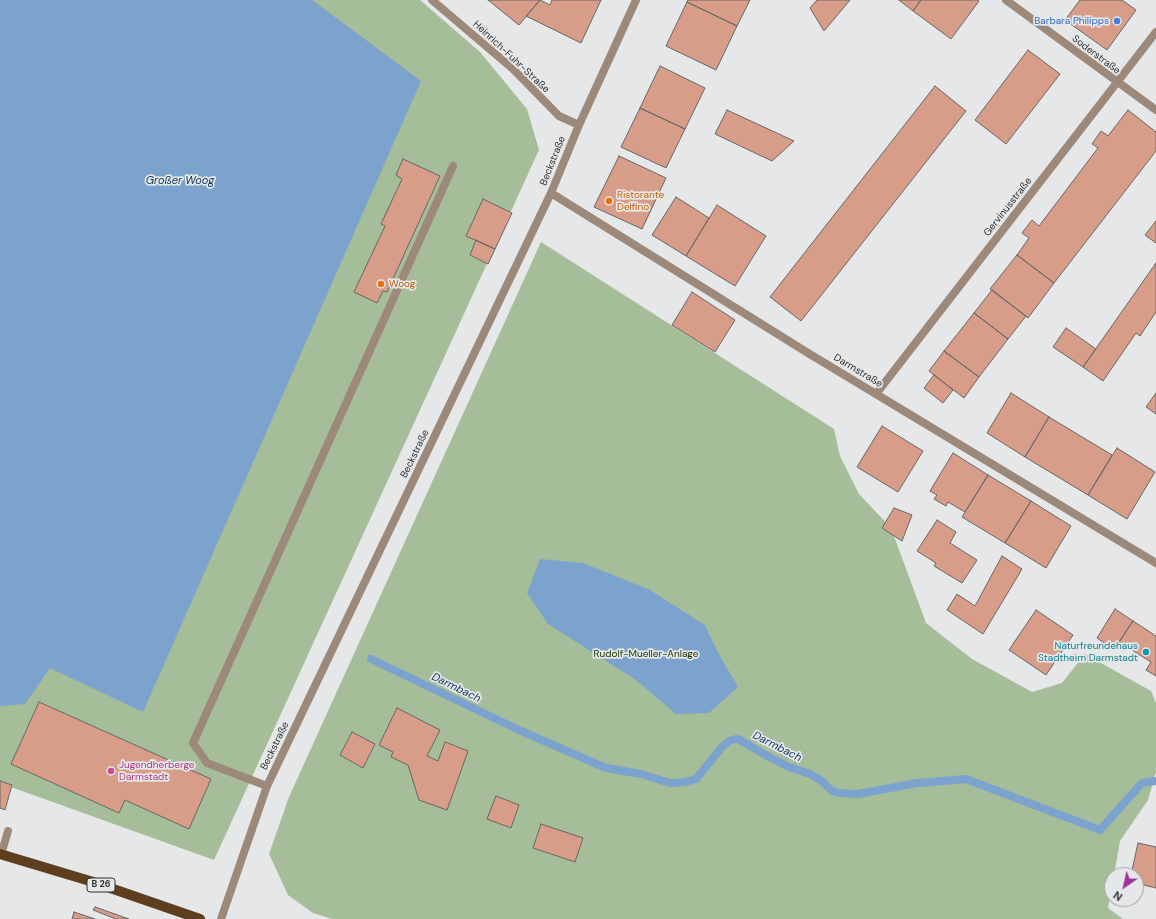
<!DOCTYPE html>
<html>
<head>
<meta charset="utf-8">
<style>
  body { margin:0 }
  #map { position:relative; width:1156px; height:919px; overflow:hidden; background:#e5e7e8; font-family:"DM Sans",sans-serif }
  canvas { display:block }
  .north { position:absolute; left:1104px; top:867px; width:40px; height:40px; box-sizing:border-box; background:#e5e7e8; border:1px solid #9d9fa0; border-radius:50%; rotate:214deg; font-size:11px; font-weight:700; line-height:16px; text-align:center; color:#313233 }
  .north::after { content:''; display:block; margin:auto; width:14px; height:18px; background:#99359a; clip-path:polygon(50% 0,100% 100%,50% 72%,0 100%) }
</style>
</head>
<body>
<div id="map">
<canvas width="1156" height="919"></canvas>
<div class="north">N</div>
</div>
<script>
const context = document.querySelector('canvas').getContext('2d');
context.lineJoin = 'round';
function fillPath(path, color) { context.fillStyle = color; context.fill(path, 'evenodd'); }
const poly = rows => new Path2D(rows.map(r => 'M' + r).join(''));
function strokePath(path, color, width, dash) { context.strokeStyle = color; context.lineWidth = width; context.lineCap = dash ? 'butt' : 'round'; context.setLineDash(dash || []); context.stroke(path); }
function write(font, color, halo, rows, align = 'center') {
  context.font = font + ' "DM Sans",sans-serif'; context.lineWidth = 3.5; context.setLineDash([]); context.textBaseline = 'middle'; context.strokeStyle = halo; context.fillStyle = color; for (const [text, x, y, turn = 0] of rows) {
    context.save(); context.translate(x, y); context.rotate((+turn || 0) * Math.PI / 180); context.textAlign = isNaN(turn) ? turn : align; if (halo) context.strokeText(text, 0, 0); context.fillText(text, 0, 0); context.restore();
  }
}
fillPath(poly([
  [0,0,420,0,480,52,527,109,539,150,214,860,11,787,0,786],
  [541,242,834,429,840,456,859,494,891,528,926,623,972,659,1032,692,1062,683,1085,654,1151,691,1156,703,1156,772,1148,800,1120,841,1114,875,1112,875,1112,886,1108,908,1123,919,332,919,313,913,288,895,269,854,289,797]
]), '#a5bd98');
fillPath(poly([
  [0,0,312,0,421,81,143,712,50,668,25,704,0,706],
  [540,559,583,563,648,589,705,625,717,651,738,687,709,713,676,714,636,680,548,624,527,593]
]), '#7ba3cd');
strokePath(poly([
  [371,659,521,731,606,768,641,774,670,783,685,782,696,779,722,747,729,741,736,739,740,740,769,757,789,767,810,774,822,781,832,791,839,793,858,794,917,783,966,779,1100,830,1142,783,1156,781]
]), '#7ba3cd', 8);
const building = poly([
  [488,0,540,0,519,25,488,0],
  [540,0,550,5,552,0,601,0,581,43,526,16,540,0],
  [688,0,750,0,737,26,687,2,688,0],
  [817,0,850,0,824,31,810,8,817,0],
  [899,0,921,0,913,11,899,0],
  [921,0,977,0,979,1,951,39,913,11,921,0],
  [1080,0,1122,0,1136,10,1107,50,1065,20,1080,0],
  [687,2,737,26,716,70,666,46,687,2],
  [1028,50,1060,74,1006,144,975,120,1028,50],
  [660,66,705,88,685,129,640,108,660,66],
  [935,86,966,111,801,321,770,297,935,86],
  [640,108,685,129,666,168,621,147,640,108],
  [727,110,794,141,772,161,715,134,727,110],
  [1128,110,1156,132,1156,151,1054,283,1017,255,1029,238,1022,233,1032,220,1039,226,1098,148,1092,144,1101,131,1108,136,1128,110],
  [619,156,666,178,642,229,594,207,619,156],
  [403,159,440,176,387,292,383,291,377,303,354,292,385,226,381,224,402,179,396,175,403,159],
  [676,197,709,218,686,256,652,235,676,197],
  [483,199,512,213,495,249,466,236,483,199],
  [717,205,766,236,735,286,686,256,717,205],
  [1156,221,1156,243,1145,235,1156,221],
  [476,240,495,249,488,264,470,255,476,240],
  [1017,255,1054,283,1028,318,990,289,1017,255],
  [1156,263,1156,312,1140,336,1136,333,1103,381,1083,367,1156,263],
  [992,290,1026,316,1008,339,974,313,992,290],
  [692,292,735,320,715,352,672,325,692,292],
  [974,313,1008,339,979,377,944,351,974,313],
  [1066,328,1096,349,1083,367,1053,347,1066,328],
  [944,351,979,377,964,398,929,371,944,351],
  [934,375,953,390,943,403,924,388,934,375],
  [1011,393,1049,417,1025,457,987,433,1011,393],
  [1156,393,1156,414,1146,407,1156,393],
  [1049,417,1112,455,1088,495,1025,457,1049,417],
  [882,426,923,451,898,492,857,467,882,426],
  [1117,448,1155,472,1127,519,1088,495,1117,448],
  [953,453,988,475,965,512,948,502,946,506,934,499,937,495,930,491,953,453],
  [988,475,1031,501,1005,543,962,517,988,475],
  [1031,501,1071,526,1046,568,1005,543,1031,501],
  [894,508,912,515,902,541,882,528,894,508],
  [937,520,956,532,950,543,977,560,962,583,934,566,936,563,917,551,937,520],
  [1002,556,1022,569,983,634,947,610,957,594,975,606,1002,556],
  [1115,609,1133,621,1114,650,1097,638,1115,609],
  [1036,610,1073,635,1046,675,1009,650,1036,610],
  [1133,621,1156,636,1156,676,1146,670,1151,662,1119,642,1133,621],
  [39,702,211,779,189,829,125,800,119,813,11,764,39,702],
  [397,708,440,730,427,756,438,761,445,742,468,751,447,810,419,800,408,765,391,757,393,752,379,745,397,708],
  [352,732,375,744,363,768,340,755,352,732],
  [0,781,12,785,5,810,0,808,0,781],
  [496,796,519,805,511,828,487,819,496,796],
  [541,824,583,838,575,862,533,848,541,824],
  [1138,843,1156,847,1156,888,1136,883,1136,875,1131,875,1138,843],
  [95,907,129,919,116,919,93,910,95,907],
  [74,912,95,919,72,919,74,912]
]);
fillPath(building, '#d79d89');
strokePath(building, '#686665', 1);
strokePath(poly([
  [267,786,207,763,193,743,453,166],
  [1,855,8,831]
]), '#9d8979', 8);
strokePath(poly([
  [432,0,513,69,559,116,579,125],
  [1006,0,1156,110],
  [551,193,808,353,1156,563],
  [876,394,1156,32],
  [221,919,267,786,551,193,579,125,636,0]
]), '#9d8979', 8);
strokePath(poly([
  [0,854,90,881,200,919]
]), '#5f3d1f', 10);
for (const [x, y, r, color] of [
  [1117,21,4,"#3f7fe0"],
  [609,201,4,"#e8710a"],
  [381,284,4,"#e8710a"],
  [1146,652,4,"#0f9aa8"],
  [111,771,4,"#d1479c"]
]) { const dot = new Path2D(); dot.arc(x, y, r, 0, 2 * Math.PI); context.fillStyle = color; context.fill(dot); strokePath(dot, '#e5e7e8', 1.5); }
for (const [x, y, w] of [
  [101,885,28]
]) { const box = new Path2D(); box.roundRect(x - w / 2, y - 7, w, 14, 3); context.fillStyle = '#e5e7e8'; context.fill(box); strokePath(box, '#313233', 1); }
write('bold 9px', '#313233', null, [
  ["B 26",101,885]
]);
write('10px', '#366cbe', '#e5e7e8', [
  ["Barbara Philipps",1109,21]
], 'right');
write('10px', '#313233', '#e5e7e8', [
  ["Soderstraße",1096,55,37],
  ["Heinrich-Fuhr-Straße",511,57,43],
  ["Beckstraße",553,161,-68],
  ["Gervinusstraße",1008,207,-52],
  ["Darmstraße",858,371,31],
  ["Beckstraße",415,454,-64],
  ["Beckstraße",275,746,-64]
]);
write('10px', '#c56008', '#e5e7e8', [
  ["Ristorante",617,195],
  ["Delfino",617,207],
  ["Woog",389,284]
], 'left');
write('10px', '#0d838f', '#e5e7e8', [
  ["Naturfreundehaus",1138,646],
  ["Stadtheim Darmstadt",1138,658]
], 'right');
write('10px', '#153300', '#e5e7e8', [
  ["Rudolf-Mueller-Anlage",646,654]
]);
write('10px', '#b23c85', '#e5e7e8', [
  ["Jugendherberge",119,765],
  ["Darmstadt",119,777]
], 'left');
write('italic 11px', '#0a365e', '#e5e7e8', [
  ["Großer Woog",180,181],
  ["Darmbach",456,688,26],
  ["Darmbach",777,747,27]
]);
</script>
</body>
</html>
